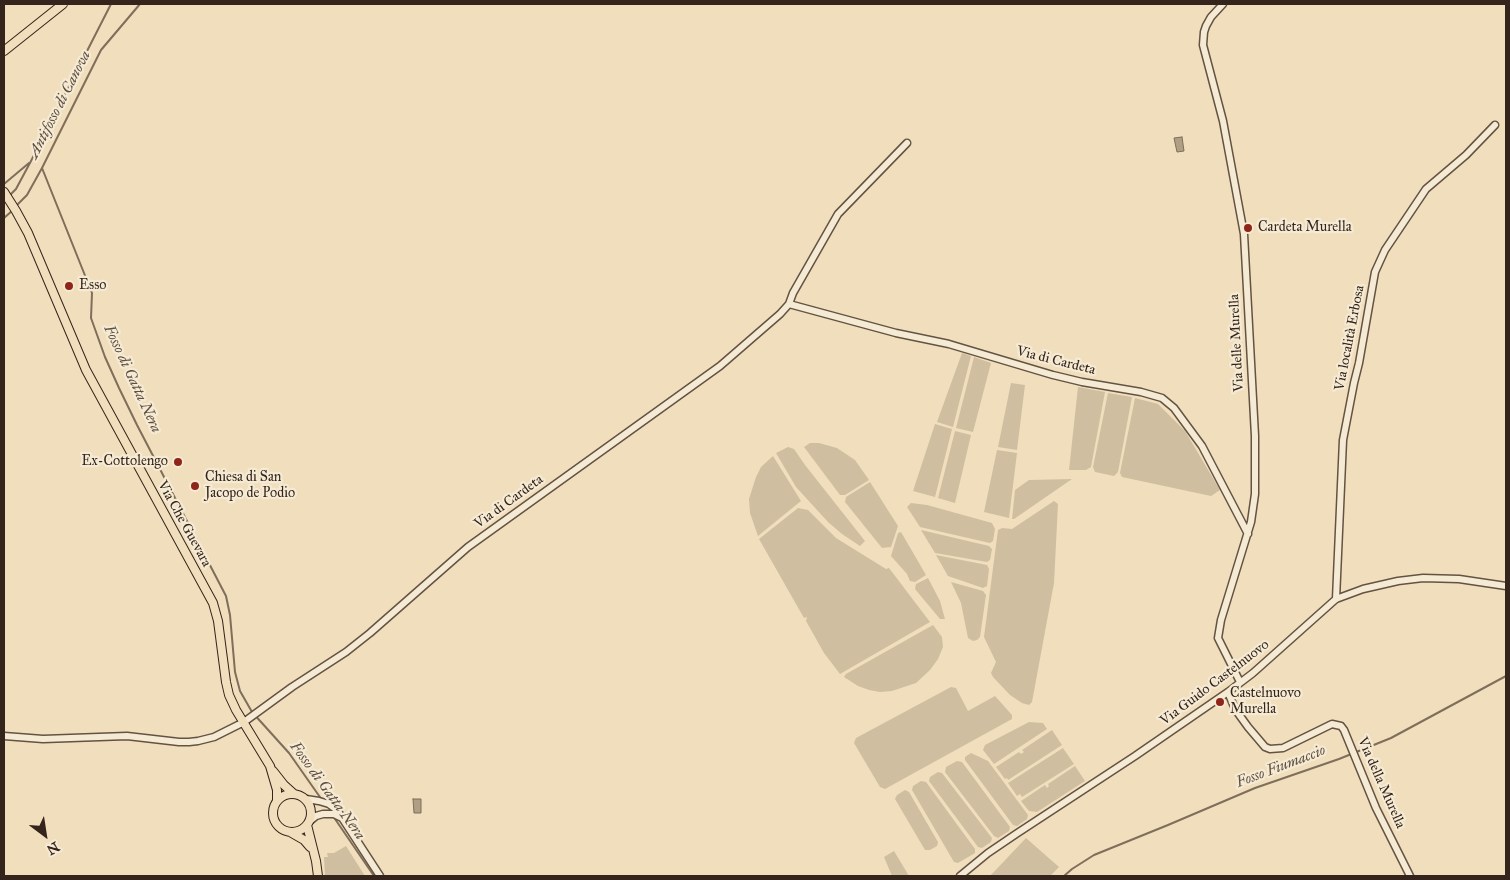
<!DOCTYPE html>
<html>
<head>
<meta charset="utf-8">
<style>
  body { margin:0 }
  #map { position:relative; width:1510px; height:880px; overflow:hidden; background:#f0debc; font-family:"IM FELL Great Primer",serif }
  canvas { display:block }
  .frame { position:absolute; inset:0; border:5px solid #35241b; pointer-events:none }
  .north { position:absolute; left:20px; top:810px; width:50px; height:50px; -webkit-text-stroke:4px #f5ead3; paint-order:stroke; rotate:149deg; font-size:14px; font-weight:700; line-height:20px; text-align:center; color:#35241b }
  .north::after { content:''; display:block; margin:auto; width:18px; height:22px; background:#35241b; clip-path:polygon(50% 0,100% 100%,50% 72%,0 100%) }
</style>
</head>
<body>
<div id="map">
<canvas width="1510" height="880"></canvas>
<div class="frame"></div>
<div class="north">N</div>
</div>
<script>
const context = document.querySelector('canvas').getContext('2d');
context.lineJoin = 'round';
function fillPath(path, color) { context.fillStyle = color; context.fill(path, 'evenodd'); }
const poly = rows => new Path2D(rows.map(r => 'M' + r).join(''));
function strokePath(path, color, width, dash) { context.strokeStyle = color; context.lineWidth = width; context.lineCap = dash ? 'butt' : 'round'; context.setLineDash(dash || []); context.stroke(path); }
function write(font, color, halo, rows, align = 'center') {
  context.font = font + ' "IM FELL Great Primer",serif'; context.lineWidth = 4.5; context.setLineDash([]); context.textBaseline = 'middle'; context.strokeStyle = halo; context.fillStyle = color; for (const [text, x, y, turn = 0] of rows) {
    context.save(); context.translate(x, y); context.rotate((+turn || 0) * Math.PI / 180); context.textAlign = isNaN(turn) ? turn : align; if (halo) context.strokeText(text, 0, 0); context.fillText(text, 0, 0); context.restore();
  }
}
fillPath(poly([
  [962,353,971,356,953,427,937,422],
  [974,357,991,363,973,432,956,428],
  [1011,383,1025,385,1017,450,998,447],
  [1078,387,1105,392,1091,467,1086,470,1069,470],
  [1108,393,1132,397,1118,472,1114,476,1095,472,1093,467],
  [1135,398,1158,404,1185,431,1220,490,1211,496,1122,477,1120,473],
  [935,424,952,429,935,497,913,491],
  [955,431,971,435,955,503,938,498],
  [810,443,819,443,837,448,855,460,869,480,845,495,840,495,804,447],
  [788,447,794,449,805,465,865,541,860,546,842,534,828,522,796,487,776,453],
  [997,450,1017,453,1009,518,984,512],
  [773,456,801,501,758,536,750,513,749,499,756,477,761,467],
  [1072,479,1014,519,1012,519,1015,490,1029,480],
  [870,482,898,526,891,547,882,548,845,502,846,497],
  [1054,501,1058,504,1054,583,1032,702,1029,705,1022,703,1010,695,993,677,991,673,996,662,984,637,998,530,1002,528,1012,529],
  [911,503,927,505,992,523,995,529,993,541,990,543,920,527,907,507],
  [798,508,808,510,836,538,886,569,889,568,930,622,840,674,824,653,806,621,807,617,804,618,759,539],
  [921,530,989,546,992,549,990,560,987,562,935,553],
  [901,532,926,575,915,582,910,581,907,574,891,556,898,533],
  [936,555,987,565,989,569,987,586,983,588,948,576],
  [928,578,940,601,945,619,940,619,915,589,916,584],
  [951,582,983,591,986,595,980,637,977,640,973,641,968,638,961,603],
  [933,625,942,637,943,647,938,659,930,670,916,683,892,691,880,692,869,690,858,686,844,677,846,674],
  [951,687,956,688,968,711,995,696,1012,715,1012,719,885,789,880,787,854,743,856,738],
  [1029,722,1043,723,1047,729,994,764,983,750,985,745],
  [1052,730,1062,745,1008,780,1007,778,1005,779,996,767,1019,752,1021,754,1024,752,1022,750],
  [1063,748,1074,764,1022,797,1020,794,1017,796,1008,783],
  [971,753,988,761,1028,815,1027,819,1017,826,1013,825,965,760,965,757],
  [957,761,962,762,1010,827,1009,831,998,838,994,836,945,772,946,767],
  [1075,766,1085,781,1037,812,1029,811,1021,801,1045,785,1047,788,1049,786,1048,784],
  [938,772,942,773,992,838,991,842,982,848,978,847,929,781,930,777],
  [921,781,926,782,975,849,975,853,958,863,954,862,912,790,913,786],
  [905,790,909,792,938,842,937,846,930,850,925,850,895,799,897,795],
  [1026,838,1059,867,1050,876,990,876],
  [346,846,365,876,325,876,324,857,328,857,327,853,334,853],
  [894,851,909,876,892,876,884,857]
]), '#d0bea1');
const water = poly([
  [1182,137,1184,151,1177,152,1174,138,1182,137],
  [413,799,421,799,421,813,414,813,413,799]
]);
fillPath(water, '#b09f85');
strokePath(water, '#7f6e5b', 1);
strokePath(poly([
  [42,168,92,293,91,318,105,357,119,388,137,425,226,596,230,615,235,672,240,691,252,712,289,753,322,800],
  [4,184,29,163],
  [9,196,16,189,31,161,111,4],
  [16,206,27,195,42,168,101,50,140,4],
  [4,218,13,210],
  [333,816,374,876],
  [1064,876,1072,869,1094,855,1168,825,1255,788,1339,759,1391,738,1506,676]
]), '#7f6e5b', 2);
const minor = poly([
  [1223,4,1211,17,1206,26,1204,32,1203,45,1223,121,1244,234,1255,436,1255,494,1251,522,1221,620,1218,638,1240,682],
  [789,304,793,293,838,214,907,143],
  [1336,599,1343,440,1354,383,1359,363,1375,272,1385,250,1426,189,1466,155,1495,125],
  [1228,692,1235,709,1248,727,1265,747,1270,749,1283,748,1332,724,1341,726,1344,730,1376,808,1410,876],
  [4,736,43,739,127,736,179,742,189,742,198,741,214,737,244,722,292,687,346,652,370,633,468,547,720,366,780,314,789,304,896,333,949,344,1053,375,1082,382,1141,392,1162,398,1174,408,1202,446,1248,534],
  [306,799,319,801,329,804,337,810,380,876],
  [310,821,316,816,323,814,334,814,342,818],
  [960,876,988,853,1016,834,1135,756,1228,692,1253,673,1336,599,1363,589,1398,581,1423,578,1459,579,1506,586]
]);
const major = poly([
  [4,51,63,4],
  [4,192,16,211,28,233,86,370,213,603,218,621,226,682,229,695,236,710,270,766,277,790,277,801],
  [273,771,284,785,294,794],
  '273 813a19 19 0 1 1 38 0a19 19 0 1 1-38 0Z',
  [307,825,316,861,318,876],
  [290,832,304,840,310,847]
]);
strokePath(minor, '#645243', 9);
strokePath(major, '#35241b', 10);
strokePath(minor, '#f5ead3', 6);
strokePath(major, '#f0debc', 8);
for (const [x, y, r, color] of [
  [1248,228,5,"#8f2418"],
  [69,286,5,"#8f2418"],
  [178,462,5,"#8f2418"],
  [195,486,5,"#8f2418"],
  [1220,702,5,"#8f2418"]
]) { const dot = new Path2D(); dot.arc(x, y, r, 0, 2 * Math.PI); context.fillStyle = color; context.fill(dot); strokePath(dot, '#f5ead3', 2); }
write('14px', '#35241b', '#f5ead3', [
  ["Cardeta Murella",1258,228],
  ["Esso",79,286],
  ["Ex-Cottolengo",168,462,"right"],
  ["Chiesa di San",205,478],
  ["Jacopo de Podio",205,494],
  ["Castelnuovo",1230,694],
  ["Murella",1230,710]
], 'left');
write('14px', '#35241b', '#f5ead3', [
  ["Via località Erbosa",1350,338,-79],
  ["Via delle Murella",1237,343,-93],
  ["Via di Cardeta",1056,361,14],
  ["Via di Cardeta",509,502,-36],
  ["Via Che Guevara",184,524,61],
  ["Via Guido Castelnuovo",1215,683,-37],
  ["Via della Murella",1381,783,66]
]);
write('italic 15px', '#604f40', '#f5ead3', [
  ["Antifosso di Canova",60,105,-63],
  ["Fosso di Gatta Nera",132,379,65],
  ["Fosso Fiumaccio",1281,767,-21],
  ["Fosso di Gatta Nera",327,791,54]
]);
</script>
</body>
</html>
